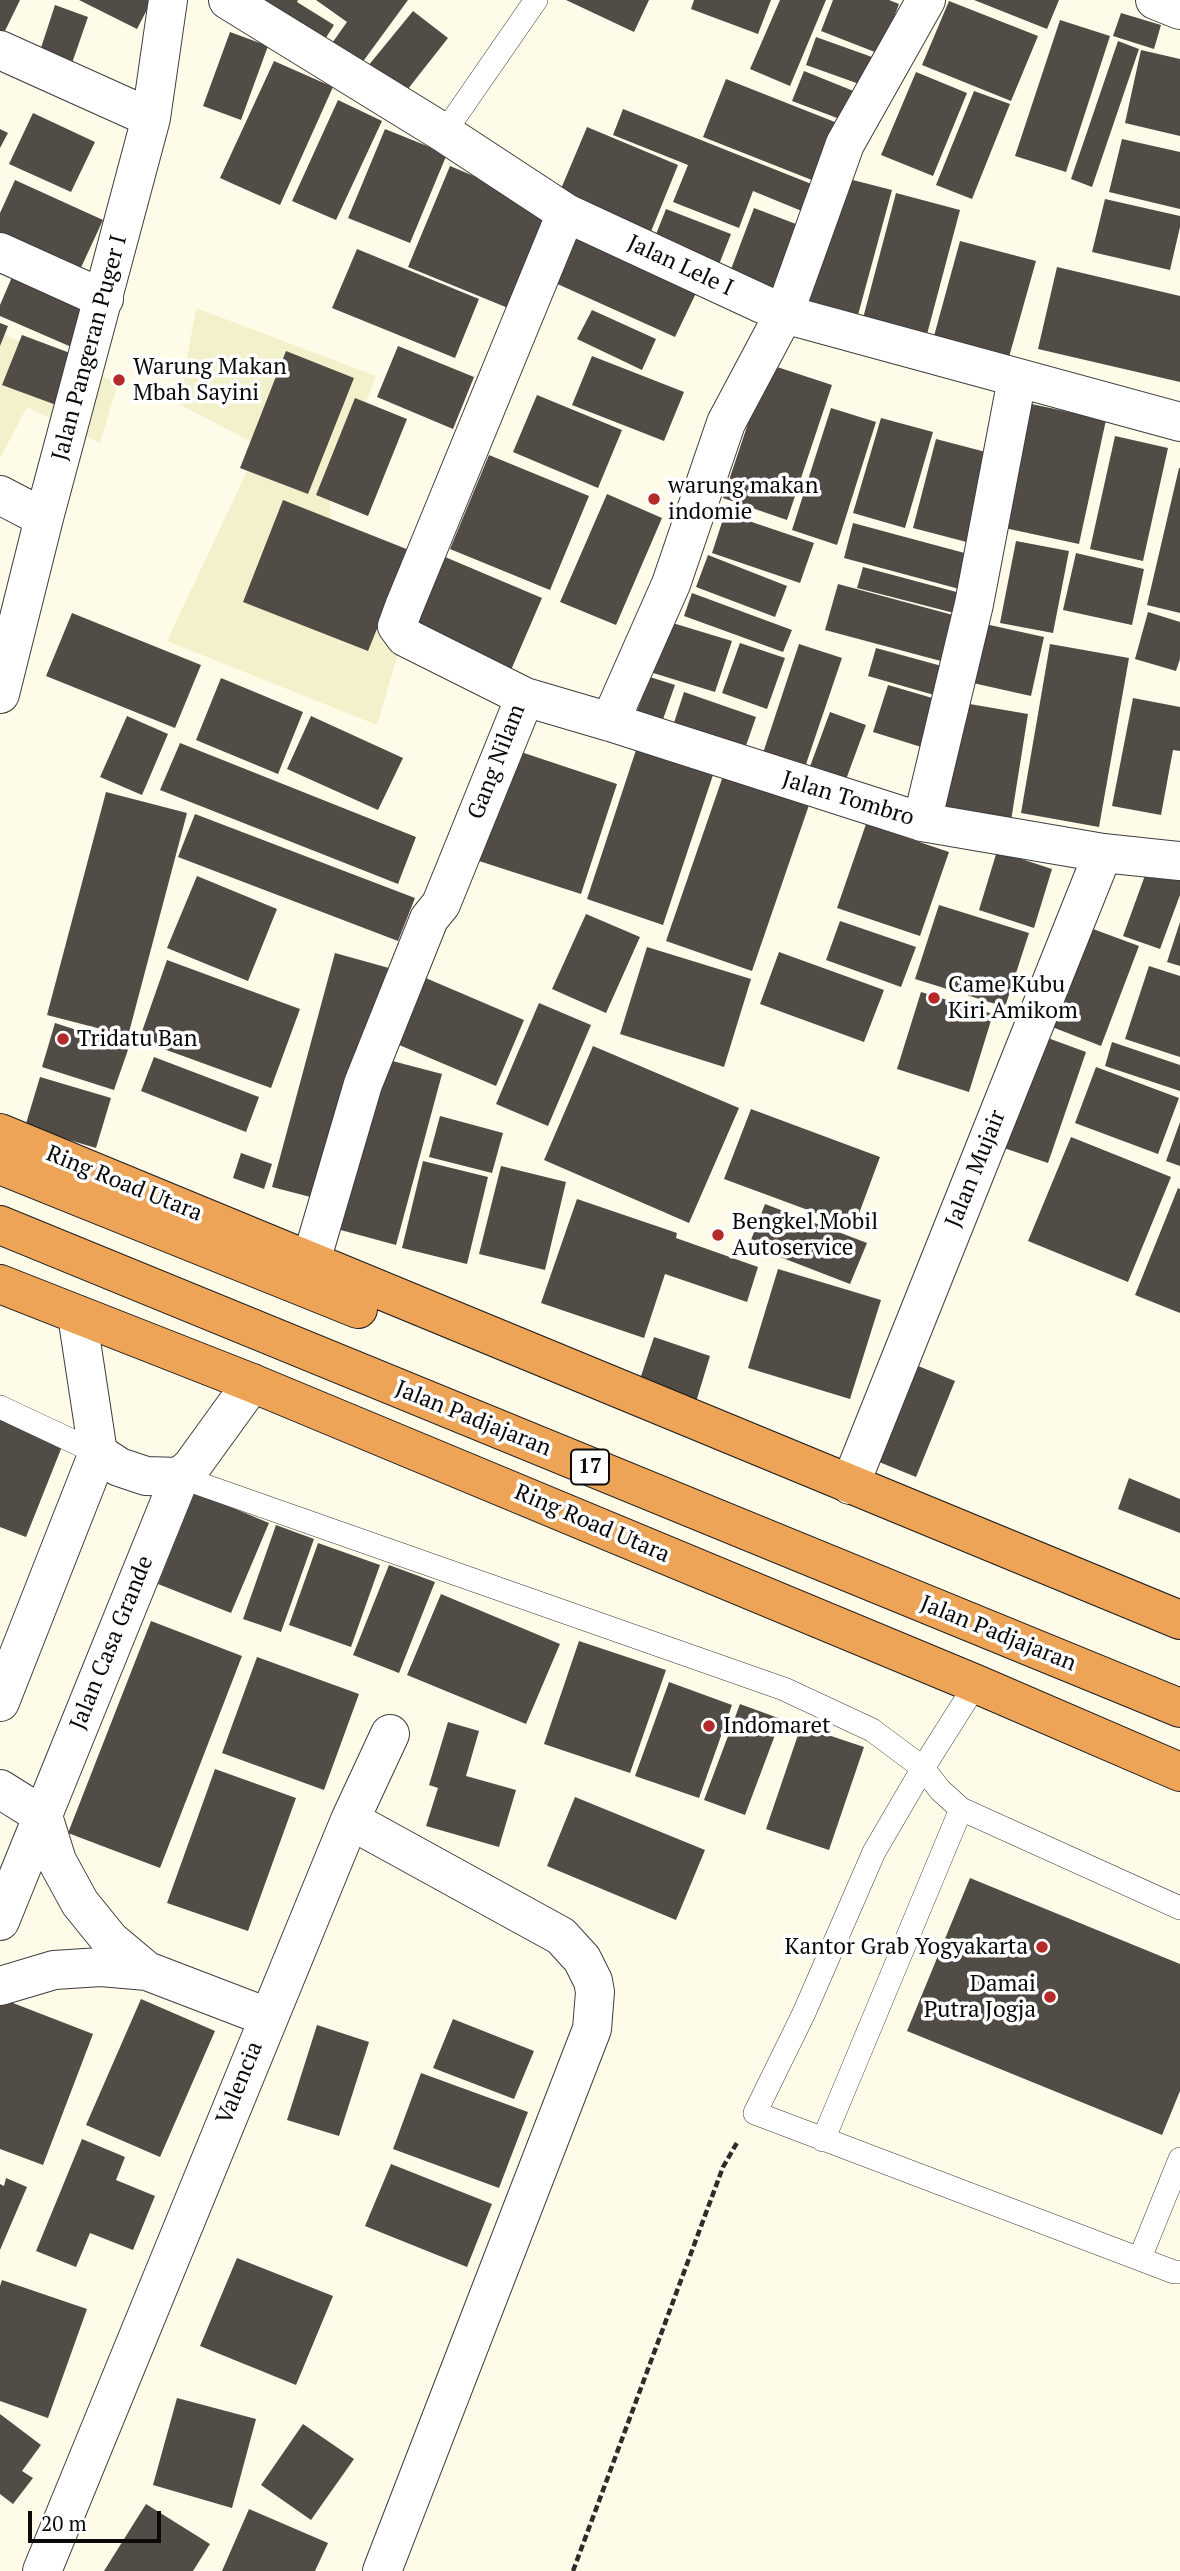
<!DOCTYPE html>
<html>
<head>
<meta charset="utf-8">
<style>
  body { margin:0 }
  #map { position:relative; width:1180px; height:2571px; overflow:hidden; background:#fefbe9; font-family:"PT Serif",serif }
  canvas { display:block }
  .scale { position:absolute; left:28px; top:2511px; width:133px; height:32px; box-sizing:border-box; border:4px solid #0a0a0a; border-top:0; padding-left:9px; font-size:21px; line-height:24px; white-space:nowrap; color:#0a0a0a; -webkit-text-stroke:5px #fff; paint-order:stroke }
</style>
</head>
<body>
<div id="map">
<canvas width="1180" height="2571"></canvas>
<div class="scale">20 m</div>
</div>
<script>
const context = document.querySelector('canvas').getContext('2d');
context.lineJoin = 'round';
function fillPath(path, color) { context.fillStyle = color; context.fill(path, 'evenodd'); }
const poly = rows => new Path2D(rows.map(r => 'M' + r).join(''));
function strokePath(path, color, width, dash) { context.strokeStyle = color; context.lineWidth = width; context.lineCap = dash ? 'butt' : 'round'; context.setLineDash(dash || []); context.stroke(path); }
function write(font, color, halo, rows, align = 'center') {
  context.font = font + ' "PT Serif",serif'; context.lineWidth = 7; context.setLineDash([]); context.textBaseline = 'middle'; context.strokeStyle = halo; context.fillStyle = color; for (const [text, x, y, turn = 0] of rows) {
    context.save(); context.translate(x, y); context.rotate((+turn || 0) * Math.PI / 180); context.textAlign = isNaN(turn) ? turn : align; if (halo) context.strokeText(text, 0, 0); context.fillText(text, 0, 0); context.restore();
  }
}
fillPath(poly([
  [196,308,376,376,329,495,331,522,303,598,402,640,377,725,167,641,259,446,179,404],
  [0,333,118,383,100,443,27,407,0,458]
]), '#f2f1cb');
fillPath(poly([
  [0,0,20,0,3,35,0,33],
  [79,0,152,0,137,29],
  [260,0,298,0,297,2,334,25,317,52],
  [316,0,408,0,359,67,330,46,347,22],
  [566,0,649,0,634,32],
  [694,0,771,0,758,34,691,9],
  [780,0,826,0,790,86,750,69],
  [833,0,889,0,899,4,880,54,821,31],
  [974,0,1059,0,1047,29],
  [949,1,1038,36,1011,101,922,65],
  [55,5,88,17,71,66,39,54],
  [413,11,448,38,404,94,368,66],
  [1121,13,1161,25,1154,49,1113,36],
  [1060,20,1110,36,1066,172,1015,156],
  [230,32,268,46,241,120,203,106],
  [816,37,872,57,862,85,806,65],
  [1118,41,1139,49,1092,187,1071,179],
  [1141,50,1180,59,1180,136,1125,123],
  [274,61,333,87,280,205,220,178],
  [804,71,856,92,845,121,792,101],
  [916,72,967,93,933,176,881,155],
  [726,79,845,126,822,184,703,137],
  [974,91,1010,104,972,199,936,185],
  [338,100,382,121,336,220,292,201],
  [623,109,819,187,809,214,753,191,739,228,673,202,688,165,613,135],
  [33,113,95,142,71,192,9,164],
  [587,127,678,165,650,234,558,196],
  [0,129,8,133,0,148],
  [385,129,447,154,410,243,348,218],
  [1122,139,1180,152,1180,209,1109,192],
  [450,166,550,208,508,308,408,267],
  [837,176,892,190,858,315,803,300],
  [15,180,103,220,78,274,0,240,0,213],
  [896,193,960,210,926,338,862,322],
  [1105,199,1180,216,1180,227,1170,270,1092,252],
  [754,208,809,229,785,293,730,272],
  [666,209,731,234,716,272,651,247],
  [575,235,697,291,675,337,553,282],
  [960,241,1036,261,1009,357,934,336],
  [357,249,479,299,455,358,332,308],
  [1057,267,1180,296,1180,382,1038,349],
  [15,270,95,304,76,349,0,316,0,305],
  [592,310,656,339,642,370,577,339],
  [0,323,8,326,0,346],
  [22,335,78,356,59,406,2,385],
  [398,346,474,377,453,429,377,397],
  [286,351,354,378,308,494,240,468],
  [592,356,684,392,664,441,572,405],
  [768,364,832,385,787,520,723,498],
  [537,395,622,430,598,488,513,452],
  [355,398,407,419,368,516,316,495],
  [1027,403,1106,420,1079,544,1000,527],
  [831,408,876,422,837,545,792,530],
  [881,418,933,432,905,528,853,513],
  [1115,436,1168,448,1143,561,1090,549],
  [936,439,1001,456,978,545,913,528],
  [489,455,589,496,550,590,450,549],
  [1179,468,1180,468,1180,613,1147,605],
  [607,494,662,518,616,625,560,602],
  [283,500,409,550,368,651,243,602],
  [725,513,814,543,800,583,712,553],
  [853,523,972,555,963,590,844,558],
  [1016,541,1069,551,1053,633,1000,623],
  [1076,553,1144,569,1132,625,1063,610],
  [438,554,542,598,511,670,407,626],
  [708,555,787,586,775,617,696,587],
  [863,567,964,594,958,614,857,588],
  [838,584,964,618,952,664,825,630],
  [692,593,792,630,783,652,684,616],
  [1148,612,1180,622,1180,659,1176,671,1135,659],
  [72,613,201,665,175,728,46,676],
  [666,621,732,641,715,692,650,672],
  [976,622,1044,637,1031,696,964,681],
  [740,643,785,658,767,709,722,693],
  [799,644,842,658,803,773,761,759],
  [1050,644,1129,658,1099,827,1021,813],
  [876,648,949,668,941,697,868,676],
  [650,677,675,685,661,725,635,716],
  [221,678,303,712,278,774,196,740],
  [888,685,946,702,931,750,873,732],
  [684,692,756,717,741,760,670,735],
  [1133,698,1180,707,1180,751,1173,750,1161,815,1112,806],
  [958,702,1028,714,1010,827,940,815],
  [830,712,866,725,844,785,808,772],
  [127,716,168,734,142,795,100,777],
  [311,716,403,758,378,810,287,769],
  [180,743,416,837,398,884,160,790],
  [638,744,715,769,663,925,587,899],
  [515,750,617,784,581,894,479,861],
  [723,776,809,805,752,971,666,941],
  [106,792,187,813,128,1036,47,1015],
  [195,814,415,898,398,941,178,857],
  [866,824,949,852,920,936,837,908],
  [997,851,1052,869,1034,928,979,910],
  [1148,867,1180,879,1180,895,1160,949,1123,936],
  [197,876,277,909,248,981,167,948],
  [939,905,1029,933,1005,1007,915,979],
  [586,914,640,937,606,1013,552,989],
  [840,921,916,947,901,987,826,960],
  [1180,922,1180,966,1167,962],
  [1085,926,1139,946,1101,1046,1047,1025],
  [647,947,751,979,724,1067,620,1034],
  [779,952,884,990,864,1042,760,1004],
  [335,953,389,968,326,1201,272,1187],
  [167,960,300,1009,271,1088,139,1040],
  [1149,966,1180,976,1180,1057,1125,1039],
  [414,973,524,1020,496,1086,385,1039],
  [921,992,993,1014,969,1092,897,1069],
  [539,1003,591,1025,548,1126,496,1104],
  [55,1023,129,1047,114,1090,42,1067],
  [1037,1034,1086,1052,1048,1163,998,1146],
  [1112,1042,1180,1065,1180,1091,1105,1066],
  [593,1046,739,1108,689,1223,544,1160],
  [154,1057,259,1097,246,1132,141,1091],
  [381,1058,442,1074,396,1245,337,1229],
  [1096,1067,1179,1098,1158,1154,1075,1123],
  [40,1077,111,1098,96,1148,25,1127],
  [751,1109,880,1157,854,1227,724,1179],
  [440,1116,503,1133,492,1173,429,1157],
  [1180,1122,1180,1166,1166,1161],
  [1071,1137,1171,1177,1128,1282,1028,1241],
  [241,1153,272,1164,264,1189,233,1178],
  [423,1161,488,1177,467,1264,402,1248],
  [501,1166,566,1182,545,1270,479,1254],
  [1178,1188,1180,1189,1180,1313,1135,1295],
  [577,1199,677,1233,676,1238,758,1267,747,1302,665,1274,644,1338,541,1303],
  [765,1204,867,1243,850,1284,749,1245],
  [778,1269,881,1300,850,1399,748,1368],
  [654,1337,710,1356,696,1402,639,1382],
  [901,1359,955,1381,916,1477,862,1455],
  [0,1413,65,1439,26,1537,0,1527],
  [1129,1478,1180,1499,1180,1533,1118,1509],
  [195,1492,269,1523,231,1613,158,1584],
  [276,1525,314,1539,281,1632,243,1619],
  [318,1543,380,1565,351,1647,289,1625],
  [389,1565,435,1582,399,1673,353,1655],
  [441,1594,560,1644,526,1724,407,1675],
  [151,1621,242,1656,160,1868,68,1833],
  [579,1641,666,1670,630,1773,544,1744],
  [257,1657,359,1694,324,1790,222,1753],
  [669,1682,732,1705,699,1798,635,1776],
  [740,1704,781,1719,745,1815,704,1800],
  [448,1722,479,1731,466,1776,516,1790,499,1847,426,1826,438,1788,429,1785],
  [801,1726,864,1747,829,1850,766,1829],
  [215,1769,296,1798,248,1931,167,1903],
  [575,1797,705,1850,676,1920,547,1866],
  [970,1878,1180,1964,1180,2091,1162,2135,907,2031],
  [0,1998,93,2034,43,2165,0,2149],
  [141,1999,215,2031,160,2157,86,2125],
  [453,2019,534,2051,514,2099,433,2068],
  [317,2025,369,2042,339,2136,287,2120],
  [421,2073,528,2112,499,2188,393,2149],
  [82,2139,125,2157,116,2180,155,2196,133,2250,90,2233,76,2267,36,2251],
  [391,2164,492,2204,467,2267,365,2226],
  [6,2178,27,2187,0,2250,0,2184,4,2186],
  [237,2258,333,2296,296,2385,200,2346],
  [2,2280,87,2309,48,2418,0,2401,0,2286],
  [177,2398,256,2419,232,2508,153,2485],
  [0,2414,41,2445,22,2471,33,2478,13,2504,0,2494],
  [303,2424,354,2459,311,2520,261,2485],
  [146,2504,210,2544,193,2571,104,2571],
  [249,2509,328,2543,315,2571,222,2571]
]), '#524c47');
const lane = poly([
  [444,133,536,0],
  [0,1407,98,1453],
  [180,1477,784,1689,872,1730,923,1768,874,1852,804,2013,755,2113,1174,2272,1180,2272],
  [976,1684,923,1768,940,1790,961,1809,1180,1908],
  [823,2140,961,1809],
  [1140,2258,1180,2159]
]);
const street = poly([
  [228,0,444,133,566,213,784,314,1180,422],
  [1155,0,1180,10],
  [0,50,151,118],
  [566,213,404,607,397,626,405,637,525,697,610,722,922,822,1103,853,1180,861],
  [0,252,104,299],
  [0,495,44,518],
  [0,694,44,518,151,118,168,0],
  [610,722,671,584,726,423,784,314,845,144,926,0],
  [922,822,974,604,1017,379],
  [311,1261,363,1084,429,919,441,904,525,697],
  [98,1453,119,1467,146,1476,180,1477],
  [850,1485,1103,853],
  [0,1702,98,1453,77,1315],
  [0,1789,43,1816,57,1861,80,1903,110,1940,147,1971],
  [350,1820,390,1734],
  [0,1921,180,1477,192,1466,252,1383],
  [0,1986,54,1970,101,1967,147,1971,267,2017],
  [42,2571,350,1820,561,1936,582,1959,593,1981,595,1992,592,2029,382,2571]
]);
const highway = poly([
  [0,1133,1180,1620],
  [0,1165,358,1309],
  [0,1225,1180,1708],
  [0,1284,252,1383,976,1684,1180,1772]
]);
strokePath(lane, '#3d3d3d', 24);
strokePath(street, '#3d3d3d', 40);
strokePath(highway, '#1b1b1b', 40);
strokePath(poly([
  [573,2571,723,2167,738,2141]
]), '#2c2c2c', 4.5, [7, 3.5]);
strokePath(lane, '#fff', 23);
strokePath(street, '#fff', 38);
strokePath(highway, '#eea456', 38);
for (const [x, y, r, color] of [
  [119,380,7,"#b42a29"],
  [654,499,7,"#b42a29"],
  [934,998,7,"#b42a29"],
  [63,1039,7,"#b42a29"],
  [718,1235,7,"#b42a29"],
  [709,1726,7,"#b42a29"],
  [1042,1947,7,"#b42a29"],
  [1050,1997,7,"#b42a29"]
]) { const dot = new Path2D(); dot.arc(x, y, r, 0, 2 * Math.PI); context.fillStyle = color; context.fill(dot); strokePath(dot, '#fff', 2.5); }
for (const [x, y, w] of [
  [590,1467,38]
]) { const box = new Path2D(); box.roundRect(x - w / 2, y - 17.5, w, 35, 5); context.fillStyle = '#fff'; context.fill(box); strokePath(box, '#0a0a0a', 2); }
write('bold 21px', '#0a0a0a', null, [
  ["17",590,1467]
]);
write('23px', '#0a0a0a', '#fff', [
  ["Jalan Lele I",680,266,25],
  ["Jalan Pangeran Puger I",90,348,-75],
  ["Gang Nilam",497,762,-69],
  ["Jalan Tombro",848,799,17],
  ["Jalan Mujair",976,1169,-68],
  ["Ring Road Utara",124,1184,22],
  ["Jalan Padjajaran",473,1419,22],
  ["Ring Road Utara",592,1524,23],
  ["Jalan Padjajaran",998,1634,22],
  ["Jalan Casa Grande",112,1643,-68],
  ["Valencia",240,2083,-68]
]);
write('23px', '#0a0a0a', '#fff', [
  ["Warung Makan",133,367],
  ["Mbah Sayini",133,393],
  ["warung makan",668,486],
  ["indomie",668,512],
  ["Came Kubu",948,985],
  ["Kiri Amikom",948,1011],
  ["Tridatu Ban",77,1039],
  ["Bengkel Mobil",732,1222],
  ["Autoservice",732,1248],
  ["Indomaret",723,1726],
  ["Kantor Grab Yogyakarta",1028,1947,"right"],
  ["Damai",1036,1984,"right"],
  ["Putra Jogja",1036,2010,"right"]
], 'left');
</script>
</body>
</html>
